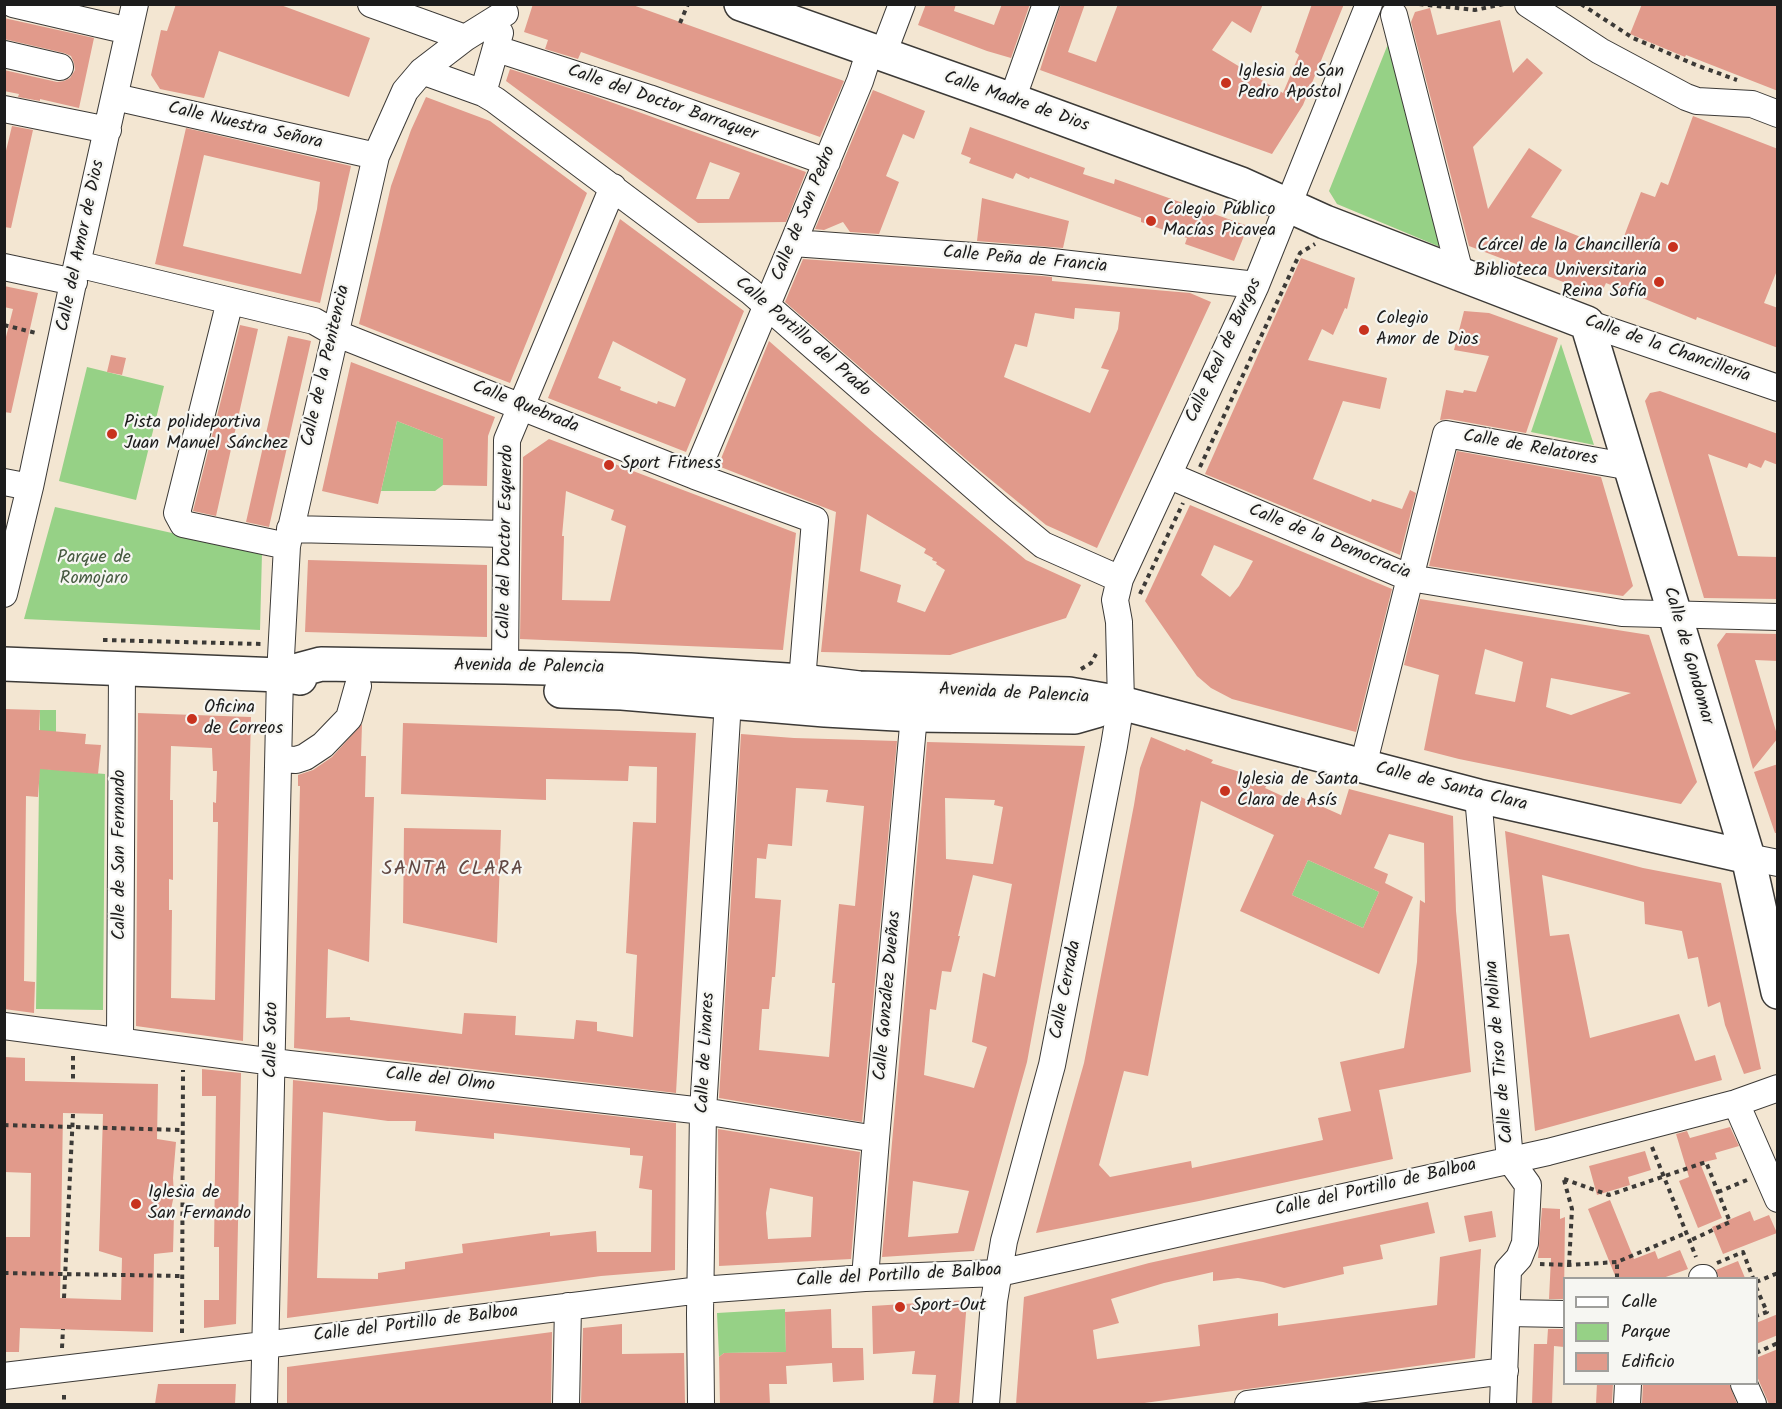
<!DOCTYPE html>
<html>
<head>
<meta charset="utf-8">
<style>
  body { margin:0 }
  #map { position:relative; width:1782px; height:1409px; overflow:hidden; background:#f3e6d2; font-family:Kalam,sans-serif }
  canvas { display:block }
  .frame { position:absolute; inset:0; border:6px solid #1c1c1c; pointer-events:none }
  .legend { position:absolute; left:1563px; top:1277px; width:195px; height:108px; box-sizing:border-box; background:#f6f6f2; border:2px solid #9f9f9c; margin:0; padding:8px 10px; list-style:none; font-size:18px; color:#1c1c1c }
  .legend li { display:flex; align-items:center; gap:12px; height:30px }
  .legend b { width:30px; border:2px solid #9f9f9c }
</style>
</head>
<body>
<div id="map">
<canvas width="1782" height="1409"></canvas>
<div class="frame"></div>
<ul class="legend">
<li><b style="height:8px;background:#fff"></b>Calle</li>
<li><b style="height:16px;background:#96d186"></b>Parque</li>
<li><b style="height:16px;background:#e19a8b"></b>Edificio</li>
</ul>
</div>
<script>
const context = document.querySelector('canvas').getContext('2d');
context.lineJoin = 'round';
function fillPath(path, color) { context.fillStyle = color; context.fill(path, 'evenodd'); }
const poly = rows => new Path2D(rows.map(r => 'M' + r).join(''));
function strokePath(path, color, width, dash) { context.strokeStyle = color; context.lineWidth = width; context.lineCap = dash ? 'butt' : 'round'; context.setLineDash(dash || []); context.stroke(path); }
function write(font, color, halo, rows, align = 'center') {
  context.font = font + ' Kalam,sans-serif'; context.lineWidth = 4.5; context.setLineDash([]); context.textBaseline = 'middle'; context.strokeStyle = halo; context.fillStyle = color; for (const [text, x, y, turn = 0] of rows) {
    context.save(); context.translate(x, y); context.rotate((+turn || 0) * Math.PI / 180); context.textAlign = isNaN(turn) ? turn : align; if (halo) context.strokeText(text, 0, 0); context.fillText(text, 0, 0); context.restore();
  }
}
fillPath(poly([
  [1390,39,1445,249,1337,204,1329,191],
  [1561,344,1594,445,1531,432],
  [87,367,164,386,136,500,59,481],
  [397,421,443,439,443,485,435,491,381,491],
  [55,507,262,553,260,630,24,619],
  [40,710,56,710,56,733,47,769,105,774,103,1010,36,1009],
  [1308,860,1379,892,1363,928,1292,895],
  [785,1309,786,1352,724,1353,719,1357,717,1313]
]), '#96d186');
fillPath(poly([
  [176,4,278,4,370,38,349,97,219,51,204,98,160,89,151,75,161,30,167,31],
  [533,4,630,4,844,81,820,137,581,52,578,59,545,49,548,40,524,32],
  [926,4,956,4,954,11,994,25,1002,4,1030,4,1011,58,987,51,918,25],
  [1061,4,1085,4,1068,52,1096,62,1118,4,1263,4,1251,33,1232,21,1212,50,1283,93,1299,55,1295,52,1312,4,1344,4,1303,105,1272,154,1040,70],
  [1642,4,1778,4,1778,91,1686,55,1685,57,1630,34],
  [1430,8,1437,35,1500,20,1513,73,1527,58,1543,73,1473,147,1488,209,1529,148,1562,170,1531,217,1618,252,1641,192,1655,197,1661,182,1668,185,1693,116,1778,149,1778,268,1764,303,1778,308,1778,348,1697,317,1696,320,1606,283,1600,296,1469,246,1411,22,1415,12],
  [4,18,94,38,79,108,40,99,40,101,18,97,19,94,4,91,4,70,57,82,64,81,70,78,75,70,74,63,71,56,64,53,4,39],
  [510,69,591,95,806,172,786,222,698,223,506,81],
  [710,162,740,173,729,199,696,199],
  [873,90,925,111,914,139,903,134,886,176,899,182,879,234,850,232,843,222,824,230,815,229],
  [426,97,490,121,587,193,510,383,359,324,391,186,411,130],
  [12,126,33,130,11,228,4,227,4,159],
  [970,127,1085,168,1083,174,1114,184,1115,179,1248,226,1234,261,1185,244,1187,238,1141,222,1141,218,1030,177,1029,179,1016,173,1013,179,969,163,971,158,961,154],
  [186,128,351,166,320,303,155,264],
  [204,155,320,182,317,209,301,274,183,246],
  [982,198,1069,221,1063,248,977,241],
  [620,219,744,311,686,452,548,398],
  [613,341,686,379,675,407,658,401,657,404,620,390,621,387,598,378],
  [1301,258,1355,278,1347,309,1345,308,1333,335,1322,329,1308,360,1387,378,1380,409,1343,401,1313,479,1371,502,1372,499,1402,509,1410,490,1416,493,1400,555,1205,474],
  [803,259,1042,276,1052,277,1052,281,1190,293,1211,302,1097,548,1046,525,968,461,785,302],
  [1075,308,1120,312,1118,329,1101,368,1109,370,1090,413,1004,377,1015,344,1027,347,1035,313,1074,319],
  [4,286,38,293,11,413,4,412,4,345,13,309,4,307],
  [1464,311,1489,313,1558,338,1526,433,1449,419,1440,420,1446,390,1463,393,1464,390,1476,392,1489,356,1454,350],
  [240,325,258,329,216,516,193,511],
  [288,336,311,341,269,527,246,522],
  [769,341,875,434,1026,560,1081,585,1066,618,950,655,821,652,836,512,718,466],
  [867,514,926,549,924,553,933,558,932,560,937,562,936,564,945,570,925,612,897,602,901,585,860,571],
  [111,355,126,358,122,375,107,372],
  [351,362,495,417,488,436,487,486,443,485,443,439,397,421,378,504,322,491],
  [1660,391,1778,434,1778,465,1765,460,1761,468,1749,463,1747,468,1708,454,1738,556,1778,557,1778,599,1704,598,1645,401,1650,393],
  [549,439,796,533,783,650,520,639,523,457],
  [566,491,614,510,611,520,626,526,610,601,562,600,564,536,562,536],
  [1457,451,1601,477,1633,586,1623,596,1429,566],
  [1190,505,1392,589,1356,732,1232,699,1211,688,1197,676,1145,601],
  [1214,545,1253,561,1239,586,1230,597,1201,575],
  [308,560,487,565,487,637,305,632],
  [1420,599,1649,635,1697,782,1681,804,1459,759,1424,750,1439,675,1404,665],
  [1485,649,1523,662,1515,702,1475,694],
  [1551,678,1631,693,1571,715,1546,707],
  [1726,633,1778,634,1778,661,1755,660,1778,738,1753,769,1717,645],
  [4,709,40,710,39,730,86,734,85,744,101,745,98,774,40,769,38,797,26,796,24,981,35,982,34,1013,4,1009],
  [138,713,251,717,243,1041,136,1026],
  [171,746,212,748,213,771,217,771,216,803,213,802,213,822,218,822,215,1000,171,998,172,910,169,910,169,879,173,880,173,800,170,800],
  [403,723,696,733,676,1093,294,1048,300,786,298,786,298,775,313,770,332,757,362,724,361,756,366,756,365,797,374,797,369,962,328,949,326,1018,350,1017,350,1020,462,1034,464,1013,516,1016,515,1035,574,1039,576,1020,597,1022,597,1031,633,1037,637,955,626,953,633,822,656,823,657,767,629,766,628,781,546,779,546,800,401,794],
  [741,734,794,738,897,741,862,1122,719,1098],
  [796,788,828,790,826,802,864,806,855,906,839,904,832,983,835,983,829,1057,759,1050,762,1009,769,1009,772,977,775,977,781,900,755,898,757,858,766,859,768,844,792,846],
  [1151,737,1185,751,1186,749,1213,760,1211,763,1240,772,1267,785,1265,788,1291,800,1294,794,1341,815,1349,789,1453,816,1456,911,1471,1072,1379,1090,1393,1159,1199,1201,1036,1233,1084,1063,1134,805,1140,768],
  [1201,801,1274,835,1240,911,1379,974,1413,897,1385,883,1388,874,1374,868,1389,834,1424,843,1425,903,1420,900,1417,962,1404,1048,1340,1062,1351,1111,1318,1118,1323,1140,1192,1168,1191,1161,1110,1177,1099,1165,1124,1071,1148,1076],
  [1308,860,1379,892,1363,928,1292,895],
  [927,742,1085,746,1027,1062,974,1251,882,1257],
  [945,798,995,800,994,805,1003,807,993,864,946,859],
  [973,875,1012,884,995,977,983,973,972,1042,987,1047,974,1088,924,1075,930,1009,936,1010,942,971,951,972,960,936,958,936],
  [913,1181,969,1191,958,1233,908,1237],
  [1778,764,1778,833,1775,833,1754,772],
  [404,828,501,830,497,943,403,923],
  [1505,831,1643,868,1721,883,1761,1069,1744,1074,1725,1025,1720,1002,1708,1007,1698,957,1688,959,1682,931,1645,924,1644,902,1542,875,1550,936,1569,934,1590,1038,1679,1014,1695,1061,1715,1055,1722,1080,1535,1131],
  [4,1057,25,1058,25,1081,158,1084,157,1139,176,1142,173,1178,174,1195,170,1214,174,1214,173,1252,154,1254,153,1332,20,1328,19,1352,4,1352,4,1237,30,1237,31,1173,4,1172],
  [63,1113,103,1114,99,1251,122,1258,121,1300,60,1298],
  [202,1069,241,1073,236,1324,204,1328,204,1300,219,1300,219,1247,214,1247,216,1096,202,1096],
  [293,1080,676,1123,675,1270,601,1276,287,1318],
  [323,1112,388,1121,416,1121,415,1131,494,1139,494,1133,630,1148,630,1155,643,1156,639,1188,652,1190,651,1252,597,1252,596,1231,550,1236,550,1232,462,1244,463,1253,405,1262,405,1269,378,1273,378,1279,317,1278],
  [1730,1127,1739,1146,1715,1153,1717,1159,1700,1163,1722,1218,1698,1228,1679,1181,1689,1177,1676,1134,1687,1131,1690,1138],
  [718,1129,860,1152,851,1259,719,1266],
  [770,1188,813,1197,811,1237,768,1239,766,1213],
  [1645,1151,1651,1170,1628,1177,1630,1185,1597,1195,1589,1166],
  [1610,1200,1634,1259,1655,1251,1658,1259,1680,1250,1688,1269,1663,1278,1616,1278,1588,1209],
  [1428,1202,1435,1233,1380,1245,1383,1259,1343,1267,1344,1274,1284,1288,1263,1282,1238,1278,1213,1281,1213,1272,1164,1283,1111,1299,1119,1323,1093,1330,1097,1359,1200,1346,1198,1325,1278,1313,1278,1326,1437,1305,1440,1257,1481,1249,1475,1358,1137,1404,1016,1404,1024,1297,1149,1263],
  [1542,1208,1560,1209,1560,1219,1565,1217,1564,1299,1549,1299,1551,1258,1538,1258],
  [1492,1211,1496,1237,1469,1242,1464,1216],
  [1750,1211,1754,1221,1769,1215,1777,1233,1723,1254,1712,1227],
  [1738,1261,1745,1278,1719,1278,1716,1270],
  [967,1300,959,1404,933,1404,936,1375,912,1374,915,1351,873,1354,872,1306],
  [831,1309,832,1348,863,1348,864,1380,833,1382,832,1363,786,1366,787,1384,769,1384,770,1404,720,1404,719,1357,724,1353,786,1352,785,1312],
  [1778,1314,1778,1335,1756,1344,1756,1323],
  [622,1324,622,1354,684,1353,685,1404,581,1404,583,1328],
  [1548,1329,1564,1329,1564,1347,1554,1346,1552,1404,1532,1404,1534,1344,1547,1344],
  [552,1332,551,1404,287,1404,287,1367],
  [1778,1349,1778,1404,1769,1404,1756,1374,1756,1358],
  [1597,1383,1613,1383,1612,1404,1596,1404],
  [1643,1383,1729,1383,1737,1404,1642,1404],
  [158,1384,236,1384,235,1404,155,1404]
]), '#e19a8b');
const minor = poly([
  [13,4,129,31],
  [371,4,465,38],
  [1528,4,1600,51,1686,97,1697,101,1752,104,1778,114],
  [1394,15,1460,273],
  [497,49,649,98,827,162],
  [4,54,60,67],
  [883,54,902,4],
  [422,71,483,93,495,100,750,291,1002,511,1043,545,1120,579],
  [483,93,500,33],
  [115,97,376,156],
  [1012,100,1046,4],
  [4,109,108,130],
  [793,243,1043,261,1256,285],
  [77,264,314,321,335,333,695,476,815,520,802,681],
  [4,267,74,282],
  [230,301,177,513,183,524,287,546],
  [1587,323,1778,388],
  [1168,475,1410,578,1622,613,1778,617],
  [695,476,793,243,860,81,870,50],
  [4,482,30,487],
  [290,529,506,534],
  [4,594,30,487,77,264,135,4],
  [505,667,507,440,613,187],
  [279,759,296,760,305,757,323,745,349,718,358,686],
  [1363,766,1446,434,1631,467],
  [1478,796,1510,1160,1528,1185,1525,1243,1519,1258,1508,1270,1503,1404],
  [1748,857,1778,863],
  [4,1026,289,1064,703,1111,876,1139],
  [120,1040,122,669],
  [1736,1103,1778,1199],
  [865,1278,876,1139,914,715],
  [1702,1278,1704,1278],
  [1507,1313,1564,1314],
  [4,1376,264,1345,700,1290,865,1278,999,1273,1548,1152,1736,1103,1778,1088],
  [1744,1384,1753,1404],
  [264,1404,280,675,287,546,376,156,405,91,422,71,465,38,505,13],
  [566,1404,568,1306],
  [701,1404,700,1314,703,1111,728,701],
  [986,1404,994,1301,1004,1241,1052,1065,1114,746,1121,703,1119,622,1115,600,1120,579,1256,285,1369,4],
  [1248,1404,1505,1371],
  [1627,1404,1628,1384]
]);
const major = poly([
  [741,4,1012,100,1241,184,1325,222,1587,323,1748,857,1778,992],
  [4,664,280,675,300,678],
  [280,675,321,664,505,667,630,670,802,681,859,688,1069,694,1121,703,1478,796,1748,857],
  [561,691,622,693,825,710,914,715,1075,717,1096,711]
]);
strokePath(minor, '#3c3a37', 28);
strokePath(major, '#3c3a37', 36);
strokePath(poly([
  [1419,4,1475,10,1504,4],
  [1581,4,1633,38,1696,65,1737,80],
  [680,23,688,4],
  [4,325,36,333],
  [1200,467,1300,253,1315,244],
  [1140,594,1183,503],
  [103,640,261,644],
  [1081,669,1091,663,1096,654],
  [73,1056,73,1082],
  [4,1125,182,1130],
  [1652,1147,1696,1257],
  [1564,1179,1609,1195,1706,1162,1730,1222,1689,1241],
  [1564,1180,1572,1209,1569,1265],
  [1718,1192,1747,1180],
  [1717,1263,1743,1252,1753,1278],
  [1540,1264,1569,1265,1617,1262,1686,1233],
  [4,1273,182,1276],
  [1617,1278,1617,1262],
  [1756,1282,1778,1273],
  [1756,1287,1767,1312,1756,1316],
  [64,1298,73,1114],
  [182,1333,183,1070],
  [62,1348,63,1329],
  [1756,1353,1778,1343],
  [64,1395,64,1404]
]), '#3c3a37', 4, [4.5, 4.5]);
strokePath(minor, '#fff', 26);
strokePath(major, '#fff', 33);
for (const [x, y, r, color] of [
  [1226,83,6,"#c8321e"],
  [1151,221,6,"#c8321e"],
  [1673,247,6,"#c8321e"],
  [1659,282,6,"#c8321e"],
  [1364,330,6,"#c8321e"],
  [112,434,6,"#c8321e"],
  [609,465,6,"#c8321e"],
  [192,719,6,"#c8321e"],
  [1225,791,6,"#c8321e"],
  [136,1204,6,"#c8321e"],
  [900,1307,6,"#c8321e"]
]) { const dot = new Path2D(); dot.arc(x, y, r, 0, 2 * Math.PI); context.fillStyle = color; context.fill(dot); strokePath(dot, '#f6f6f2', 2); }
write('18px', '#1c1c1c', '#f6f6f2', [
  ["Iglesia de San",1238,73],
  ["Pedro Apóstol",1238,94],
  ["Colegio Público",1163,211],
  ["Macías Picavea",1163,232],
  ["Cárcel de la Chancillería",1661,247,"right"],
  ["Biblioteca Universitaria",1647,272,"right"],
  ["Reina Sofía",1647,293,"right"],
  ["Colegio",1376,320],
  ["Amor de Dios",1376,341],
  ["Pista polideportiva",124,424],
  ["Juan Manuel Sánchez",124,445],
  ["Sport Fitness",621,465],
  ["Oficina",204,709],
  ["de Correos",204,730],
  ["Iglesia de Santa",1237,781],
  ["Clara de Asís",1237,802],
  ["Iglesia de",148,1194],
  ["San Fernando",148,1215],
  ["Sport-Out",912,1307]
], 'left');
write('18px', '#1c1c1c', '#f6f6f2', [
  ["Calle Madre de Dios",1016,103,19],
  ["Calle del Doctor Barraquer",662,104,19],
  ["Calle Nuestra Señora",245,127,13],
  ["Calle de San Pedro",805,214,-68],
  ["Calle del Amor de Dios",82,246,-78],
  ["Calle Peña de Francia",1025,261,5],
  ["Calle Portillo del Prado",802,338,41],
  ["Calle de la Chancillería",1667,350,19],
  ["Calle Real de Burgos",1225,351,-65],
  ["Calle de la Penitencia",327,366,-77],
  ["Calle Quebrada",525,408,22],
  ["Calle de Relatores",1530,449,10],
  ["Calle del Doctor Esquerdo",507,542,-89],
  ["Calle de la Democracia",1329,543,22],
  ["Calle de Gondomar",1687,656,74],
  ["Avenida de Palencia",529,668,1],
  ["Avenida de Palencia",1014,695,3],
  ["Calle de Santa Clara",1451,788,14],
  ["Calle de San Fernando",121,855,-90],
  ["Calle Cerrada",1067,990,-79],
  ["Calle González Dueñas",889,996,-85],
  ["Calle Soto",273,1040,-89],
  ["Calle de Tirso de Molina",1501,1052,-95],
  ["Calle de Linares",707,1053,-87],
  ["Calle del Olmo",440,1081,6],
  ["Calle del Portillo de Balboa",1376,1189,-13],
  ["Calle del Portillo de Balboa",899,1277,-3],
  ["Calle del Portillo de Balboa",416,1325,-7]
]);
write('18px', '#475b41', '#f6f6f2', [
  ["Parque de",94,559],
  ["Romojaro",94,580]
]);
context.letterSpacing = '1.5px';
write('20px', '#614843', '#f6f6f2', [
  ["SANTA CLARA",453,871]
]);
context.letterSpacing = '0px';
</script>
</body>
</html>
